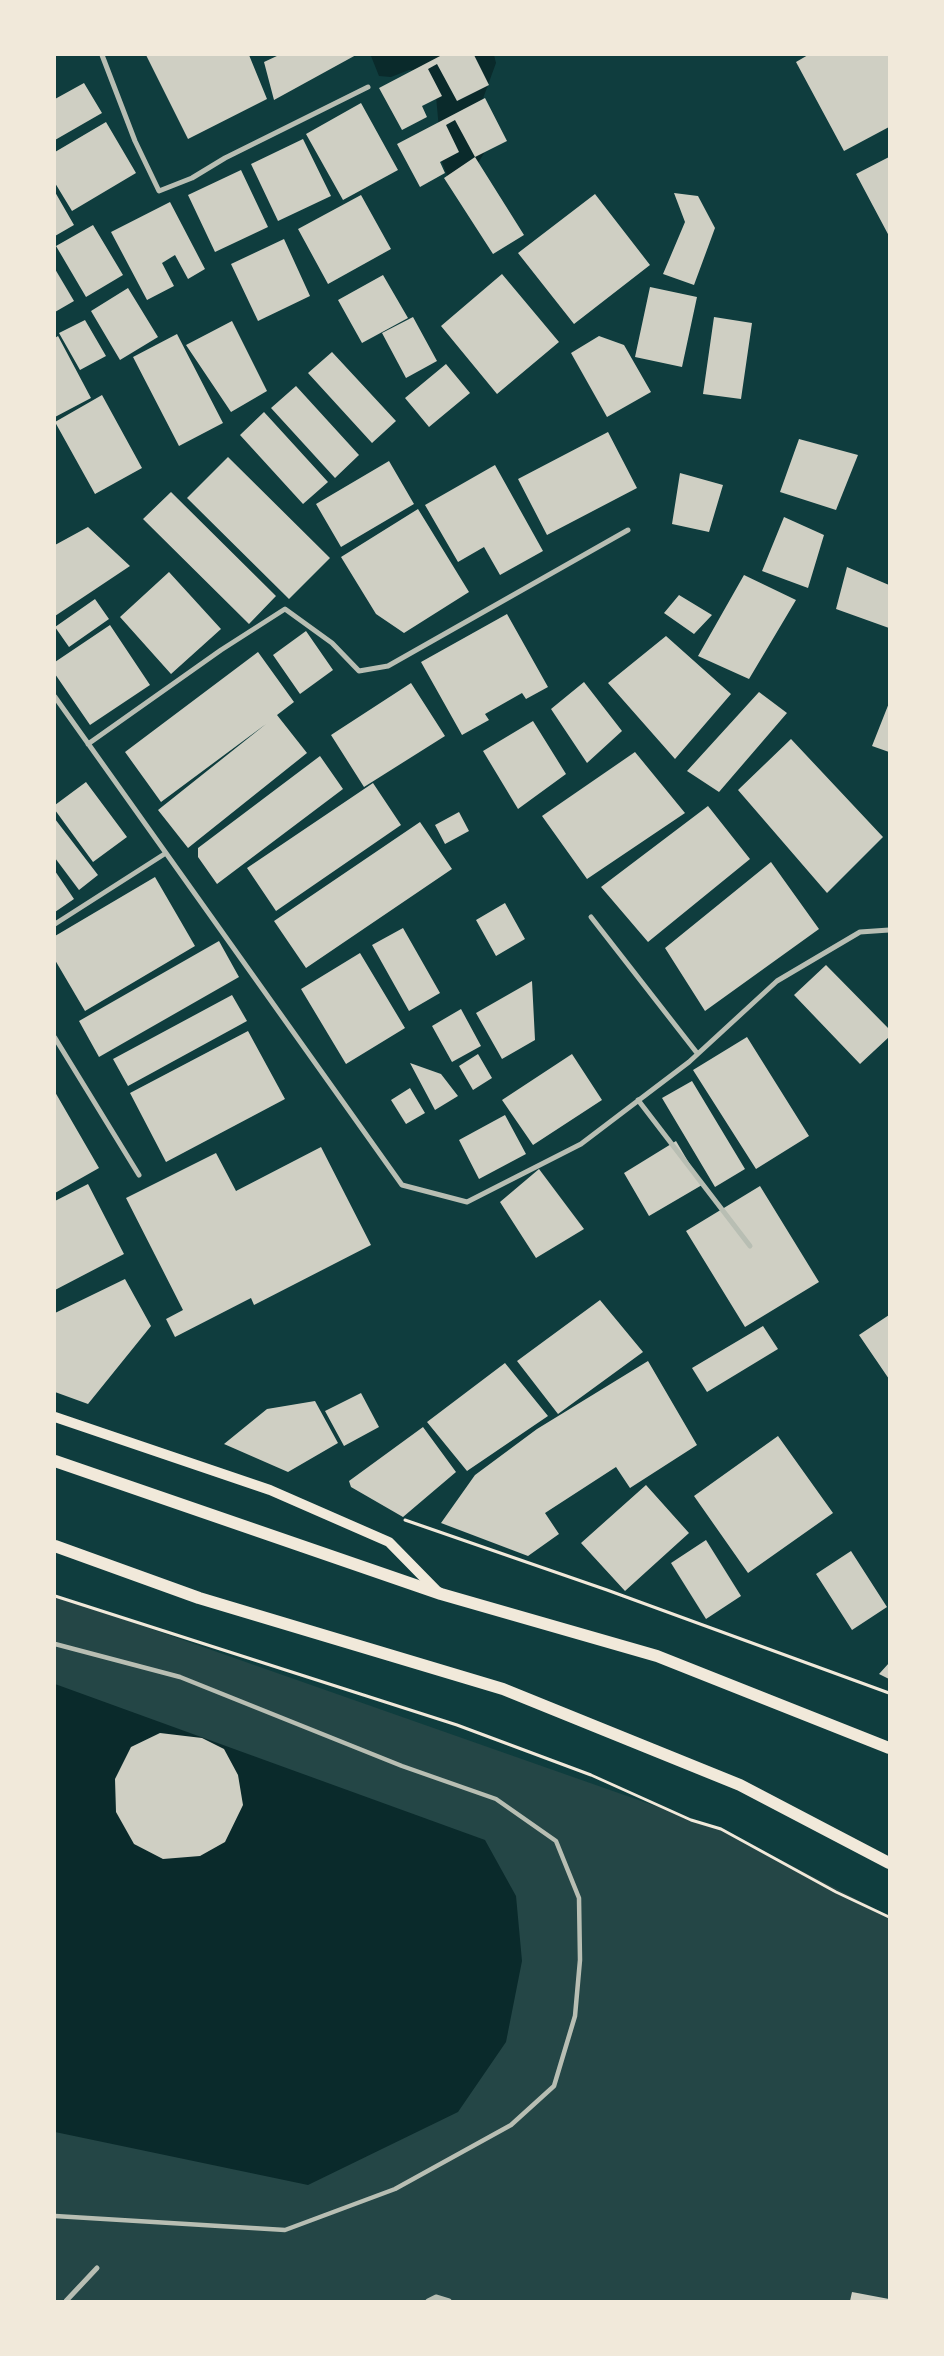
<!DOCTYPE html>
<html>
<head>
<meta charset="utf-8">
<style>
  body { margin:0 }
  #map { position:relative; width:944px; height:2356px; overflow:hidden; background:#0f3d3e; font-family:"PT Sans Narrow",sans-serif }
  canvas { display:block }
  .frame { position:absolute; inset:0; border:56px solid #f1e9da; pointer-events:none }
</style>
</head>
<body>
<div id="map">
<canvas width="944" height="2356"></canvas>
<div class="frame"></div>
</div>
<script>
const context = document.querySelector('canvas').getContext('2d');
context.lineJoin = 'round';
function fillPath(path, color) { context.fillStyle = color; context.fill(path, 'evenodd'); }
const poly = rows => new Path2D(rows.map(r => 'M' + r).join(''));
function strokePath(path, color, width, dash) { context.strokeStyle = color; context.lineWidth = width; context.lineCap = dash ? 'butt' : 'round'; context.setLineDash(dash || []); context.stroke(path); }
fillPath(poly([
  [55,1595,721,1829,889,1916,889,2301,449,2301,436,2297,428,2301,55,2301]
]), '#244646');
fillPath(poly([
  [374,55,494,55,496,63,481,104,484,153,470,177,451,185,442,162,436,96,420,70,409,70,391,77,379,76,371,56],
  [55,1684,485,1840,516,1896,522,1961,506,2042,458,2112,308,2185,55,2132]
]), '#0a2a2b');
fillPath(poly([
  [146,55,249,55,267,99,188,139],
  [279,55,356,55,274,100,264,62],
  [442,55,474,55,489,85,457,101,437,64,428,69,442,96,422,106,427,117,402,130,379,88],
  [808,55,889,55,889,127,844,151,796,62],
  [84,83,102,113,55,140,55,99],
  [485,98,507,141,475,157,455,120,446,125,459,152,440,162,445,173,420,187,397,144],
  [361,103,398,170,343,200,306,134],
  [106,122,136,173,72,211,55,183,55,152],
  [303,139,331,196,278,221,251,164],
  [475,157,524,235,493,254,444,178],
  [889,157,889,236,856,174],
  [241,170,268,227,215,252,188,195],
  [55,192,74,225,55,236],
  [674,193,698,196,715,228,694,285,663,274,685,222],
  [595,194,650,265,574,324,518,253],
  [361,195,391,249,328,284,298,229],
  [170,202,205,269,188,279,175,255,162,263,174,286,147,300,111,232],
  [93,225,123,275,86,297,56,246],
  [284,239,310,296,258,321,231,264],
  [55,269,74,301,55,312],
  [502,274,559,342,497,394,441,326],
  [383,275,408,318,362,343,338,300],
  [650,287,697,297,682,367,635,357],
  [128,288,158,337,120,360,91,311],
  [413,317,437,361,406,378,382,333],
  [714,317,752,323,741,399,703,394],
  [85,320,106,356,80,370,59,333],
  [232,321,267,391,231,412,186,345],
  [177,334,223,423,179,446,133,357],
  [58,336,91,398,55,417,55,338],
  [599,336,624,345,651,392,607,417,571,353],
  [332,352,396,421,372,443,308,373],
  [446,364,470,393,429,427,405,398],
  [296,386,359,455,335,478,271,408],
  [102,395,142,468,95,494,55,422],
  [264,412,328,482,303,504,240,435],
  [608,432,637,488,547,535,518,479],
  [799,439,858,455,836,510,780,492],
  [228,457,330,558,289,599,187,498],
  [389,461,414,504,341,547,316,504],
  [495,465,543,551,500,575,484,547,458,562,425,505],
  [680,473,723,485,709,532,672,524],
  [171,492,276,596,249,624,143,519],
  [418,509,469,592,404,633,376,614,341,557],
  [784,517,824,535,808,588,762,571],
  [88,527,130,566,55,616,55,545],
  [847,567,889,585,889,628,836,609],
  [169,572,221,629,171,674,120,617],
  [744,575,796,600,749,679,698,656],
  [679,595,712,615,694,634,664,613],
  [95,599,109,619,69,647,55,627],
  [507,614,548,687,526,699,522,693,485,714,489,720,462,735,421,662],
  [110,625,150,685,90,725,55,674,55,662],
  [306,631,333,670,300,694,273,655],
  [666,636,731,694,675,759,608,683],
  [258,652,294,702,277,715,307,753,188,848,158,810,266,724,161,802,125,752],
  [584,682,622,731,587,763,551,709],
  [411,683,445,736,364,787,331,735],
  [759,692,787,713,719,792,687,771],
  [889,703,889,752,872,746],
  [533,721,566,774,518,809,483,751],
  [791,739,883,837,827,893,738,790],
  [635,752,685,813,587,879,542,816],
  [320,756,343,789,217,884,198,857,198,848],
  [86,782,127,837,93,862,55,810,55,805],
  [373,783,401,825,276,911,247,868],
  [708,806,750,859,648,942,601,887],
  [459,812,469,831,445,844,435,825],
  [55,819,98,875,79,890,55,858],
  [420,822,452,869,306,968,274,921],
  [771,862,819,929,705,1011,665,948],
  [55,871,74,899,55,912],
  [155,877,195,946,85,1011,55,960,55,936],
  [505,903,525,939,496,956,476,920],
  [403,928,440,993,409,1011,372,945],
  [219,941,239,977,99,1057,79,1021],
  [360,953,405,1028,346,1064,301,989],
  [826,965,889,1029,889,1037,860,1064,794,995],
  [532,981,535,1040,502,1059,476,1013],
  [232,995,247,1021,128,1086,113,1059],
  [461,1009,481,1046,452,1062,432,1026],
  [248,1031,285,1099,166,1162,130,1093],
  [747,1037,809,1136,756,1169,693,1070],
  [478,1054,492,1078,473,1090,459,1066],
  [572,1054,602,1100,533,1145,502,1100],
  [410,1063,441,1074,458,1096,435,1110],
  [692,1081,745,1169,715,1187,662,1098],
  [410,1088,425,1113,406,1124,391,1100],
  [55,1092,99,1168,55,1193],
  [505,1115,526,1154,479,1179,459,1140],
  [676,1141,702,1185,649,1216,624,1173],
  [321,1147,371,1245,254,1305,251,1298,175,1337,166,1319,183,1310,126,1198,216,1153,236,1191],
  [539,1169,584,1229,536,1258,500,1202],
  [88,1184,124,1254,55,1290,55,1201],
  [760,1186,819,1282,745,1327,686,1231],
  [125,1279,151,1326,88,1404,55,1392,55,1313],
  [600,1300,643,1352,558,1414,517,1361],
  [889,1315,889,1379,859,1335],
  [763,1326,778,1349,707,1392,692,1368],
  [648,1361,697,1445,630,1488,616,1467,545,1513,559,1534,528,1556,441,1523,475,1475,537,1429],
  [505,1363,548,1416,467,1471,427,1422],
  [361,1393,379,1427,344,1446,325,1411],
  [315,1401,338,1443,288,1472,224,1444,267,1409],
  [423,1427,456,1472,403,1517,351,1487,349,1481],
  [778,1436,833,1513,748,1573,694,1496],
  [646,1485,689,1533,625,1591,581,1543],
  [706,1540,741,1596,706,1619,671,1563],
  [851,1551,887,1607,852,1630,816,1574],
  [889,1663,889,1679,879,1674],
  [160,1733,202,1738,224,1749,238,1775,243,1805,225,1842,200,1856,163,1859,134,1844,116,1812,115,1779,131,1747],
  [852,2292,889,2299,889,2301,850,2301]
]), '#cfcfc3');
strokePath(poly([
  [405,1520,607,1590,889,1693],
  [55,1596,457,1725,591,1775,691,1820,721,1829,836,1892,889,1917]
]), '#f1e9da', 3);
strokePath(poly([
  [55,1644,180,1677,402,1766,496,1799,556,1841,579,1898,580,1960,575,2016,554,2086,511,2125,395,2189,285,2230,55,2216]
]), '#b8beb3', 4.5);
strokePath(poly([
  [102,55,135,141,159,191,192,178,225,158,368,87],
  [55,697,402,1185,467,1202,581,1144,689,1062,777,981,860,932,889,930],
  [88,744,221,650,285,609,332,643,359,671,388,666,628,530],
  [591,917,697,1053],
  [55,924,166,853],
  [55,1038,139,1175],
  [638,1100,750,1246],
  [66,2301,97,2268],
  [428,2301,436,2297,449,2301]
]), '#b8beb3', 5);
strokePath(poly([
  [55,1417,270,1490,389,1542,439,1593]
]), '#f1e9da', 10);
strokePath(poly([
  [55,1461,441,1594,657,1656,889,1748],
  [55,1546,199,1598,503,1689,740,1785,889,1863]
]), '#f1e9da', 12);
</script>
</body>
</html>
